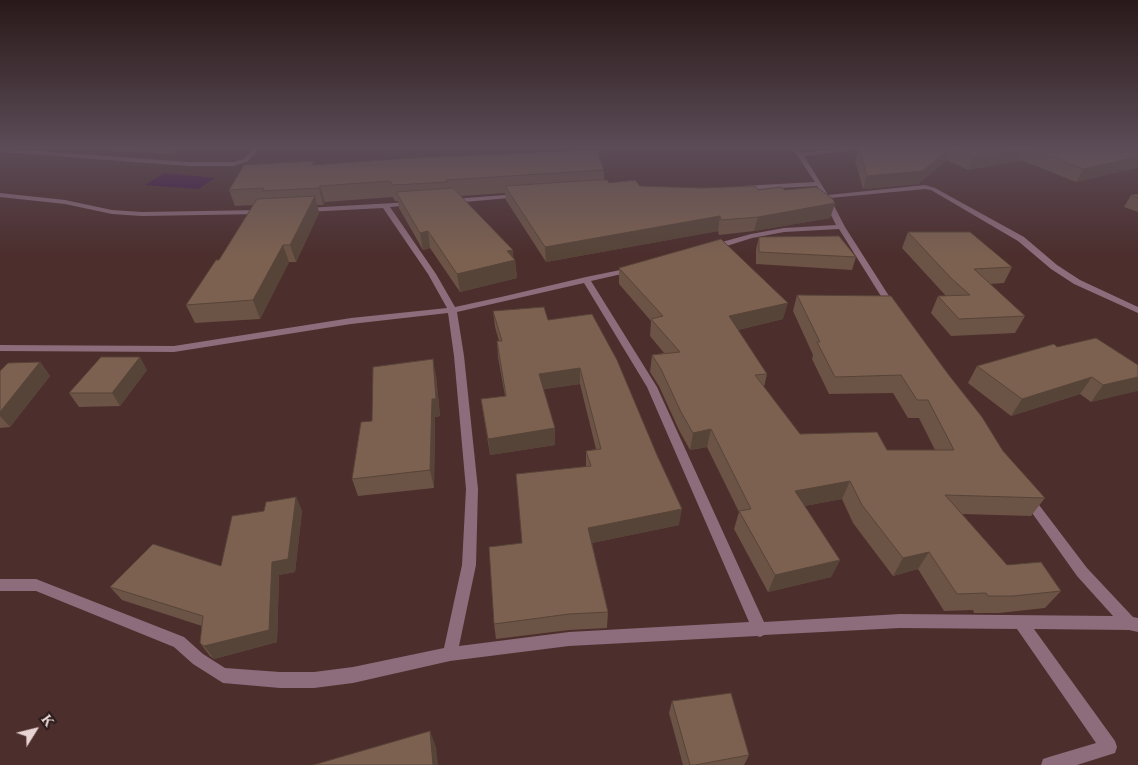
<!DOCTYPE html>
<html>
<head>
<meta charset="utf-8">
<style>
  body { margin:0 }
  #map { position:relative; width:1138px; height:765px; overflow:hidden; background:#4c2e2d; font-family:"Times New Roman",serif }
  canvas { display:block }
  .north { position:absolute; left:10px; top:705px; width:50px; height:50px; -webkit-text-stroke:4px #281b1a; paint-order:stroke; rotate:54deg; font-size:14px; font-weight:700; line-height:20px; text-align:center; color:#e8d4d3 }
  .north::after { content:''; display:block; margin:auto; width:18px; height:22px; background:#e8d4d3; clip-path:polygon(50% 0,100% 100%,50% 72%,0 100%) }
</style>
</head>
<body>
<div id="map">
<canvas width="1138" height="765"></canvas>
<div class="north">K</div>
</div>
<script>
const context = document.querySelector('canvas').getContext('2d');
context.lineJoin = 'round';
function fillPath(path, color) { context.fillStyle = color; context.fill(path, 'evenodd'); }
const poly = rows => new Path2D(rows.map(r => 'M' + r).join(''));
function strokePath(path, color, width, dash) { context.strokeStyle = color; context.lineWidth = width; context.lineCap = dash ? 'butt' : 'round'; context.setLineDash(dash || []); context.stroke(path); }
fillPath(poly([
  [164,173,215,178,198,189,145,185]
]), '#3b0f46');
fillPath(poly([
  [0,148,189,162,233,162,244,159,253,148,260,148,248,161,233,166,189,166,0,152,0,148],
  [792,148,798,148,801,153,843,148,865,148,804,156,828,195,925,185,935,188,1024,237,1057,265,1080,280,1138,307,1138,313,1074,284,1051,269,1018,241,931,190,925,189,830,198,845,227,896,307,895,309,889,309,839,229,784,232,752,238,717,249,711,249,711,245,751,234,784,228,836,225,817,186,742,190,739,188,742,186,815,182,792,148],
  [0,193,65,200,112,210,142,212,261,210,264,212,261,214,142,216,112,214,65,204,0,197,0,193],
  [518,194,521,196,520,197,453,203,450,201,453,199,518,194],
  [411,202,413,203,413,205,390,207,436,274,455,307,501,297,586,277,635,267,635,271,591,281,657,387,764,622,900,614,1113,616,1077,576,1025,503,1023,500,1025,497,1029,495,1033,497,1087,568,1133,617,1138,618,1138,632,1129,630,1034,629,1115,741,1117,747,1115,753,1077,765,1041,765,1043,759,1049,757,1096,743,1017,629,900,628,764,635,760,637,757,636,569,646,450,661,353,683,314,688,280,688,223,683,193,664,174,647,68,604,36,591,0,591,0,579,36,579,184,637,203,654,225,668,280,672,314,672,353,667,444,648,462,565,466,489,454,356,448,313,351,324,174,352,0,351,0,345,174,346,351,318,447,308,428,274,383,208,306,212,303,210,306,208,411,202],
  [584,283,647,387,749,622,569,632,459,646,476,565,478,489,464,356,457,312,584,283]
]), '#8d6c7b');
fillPath(poly([
  [66,148,179,148,171,154],
  [859,148,1138,148,1076,182,1021,160,968,170,947,160,918,184,863,189,855,160],
  [315,165,604,170,604,180,609,183,640,186,701,188,785,190,835,203,830,218,754,231,719,235,718,231,546,262,506,200,505,193,460,196,515,260,517,278,460,292,430,248,423,250,399,208,398,201,395,201,393,197,325,202,323,205,317,205,319,213,296,262,289,262,260,319,195,323,186,305,219,260,253,205,235,206,229,190],
  [1138,194,1138,212,1124,207,1131,195],
  [908,232,1012,267,1004,283,990,284,1025,316,1015,333,951,336,931,313,938,296,946,296,902,248],
  [759,237,856,257,852,270,756,264,756,249],
  [619,268,783,319,738,330,767,374,764,387,800,434,887,450,935,450,919,418,908,418,893,393,829,394,812,359,813,355,793,311,797,295,1003,451,1045,498,1031,516,962,514,1007,565,1061,591,1045,608,999,613,974,613,973,610,944,611,918,569,893,576,853,523,842,499,804,506,840,560,831,577,768,592,734,529,739,512,707,447,690,450,679,430,659,386,650,372,652,355,664,353,650,336,651,321,619,284],
  [493,311,548,320,592,314,679,525,592,543,608,612,607,628,569,630,496,639,494,624,522,543,586,466,586,451,596,449,580,384,543,389,555,445,490,455,481,399,505,396,498,357,497,341,499,341,495,327],
  [1057,347,1138,365,1138,390,1091,402,1080,394,1011,416,968,383,977,366],
  [40,362,50,376,10,427,0,428,0,371],
  [147,370,120,406,79,407,69,393],
  [436,376,440,416,435,417,434,488,358,496,352,479],
  [296,497,302,511,295,572,279,575,277,642,214,659,210,656,200,643,202,626,122,600,110,587,221,566,264,511],
  [672,701,749,755,744,765,683,765,669,713]
]), '#6b5345');
fillPath(poly([
  [168,148,179,148,171,154],
  [951,148,947,160,918,184,863,189,867,176],
  [1021,148,1027,148,1021,160,968,170,973,157],
  [1138,157,1138,168,1076,182,1083,169],
  [320,186,325,202,323,205,319,188],
  [315,196,319,213,296,262,290,245],
  [835,203,830,218,754,231,758,217],
  [720,216,718,231,546,262,545,247],
  [428,231,430,248,423,250,420,233],
  [283,245,289,262,260,319,253,300],
  [513,250,514,261,515,260,517,278,460,292,457,274,507,251],
  [788,303,783,319,725,333,729,316],
  [140,357,147,370,120,406,112,393],
  [433,359,436,376,440,416,435,417,434,488,430,470],
  [40,362,50,376,10,427,0,416,0,412],
  [580,368,580,384,540,390,539,374],
  [1092,377,1080,394,1011,416,1022,399],
  [1138,377,1138,391,1091,402,1103,385],
  [555,428,555,445,490,455,488,439],
  [711,429,707,447,690,450,693,433],
  [850,481,842,499,788,509,795,491],
  [296,497,302,511,295,572,279,575,277,642,214,659,204,646],
  [682,509,679,525,587,544,588,528],
  [929,552,918,569,893,576,903,558],
  [840,560,831,577,768,592,775,575],
  [430,731,436,747,438,765,433,765]
]), '#574438');
const building = poly([
  [859,148,950,148,923,171,867,176,859,148],
  [954,148,1021,148,973,157,954,148],
  [1030,148,1138,148,1138,157,1083,169,1030,148],
  [597,150,604,170,446,180,447,182,432,183,392,185,390,181,320,186,319,188,262,191,264,188,229,190,244,165,314,161,312,165,415,158,597,150],
  [595,180,607,180,609,183,635,180,640,186,701,188,755,186,758,190,781,187,785,190,816,187,832,198,835,203,758,217,721,220,720,216,545,247,505,186,595,180],
  [453,188,513,250,507,251,515,260,457,274,428,231,420,233,396,192,453,188],
  [1138,194,1138,198,1131,195,1138,194],
  [315,196,290,245,283,245,253,300,186,305,216,260,219,260,257,199,315,196],
  [908,232,970,232,1012,267,974,269,1025,316,959,319,938,296,970,295,951,278,908,232],
  [839,236,856,257,759,252,759,237,839,236],
  [721,239,788,303,729,316,767,374,755,375,800,434,877,432,887,450,954,450,928,400,917,400,901,375,835,377,817,342,820,342,797,295,891,296,948,374,982,417,1003,451,1045,498,945,495,1007,565,1041,562,1061,591,1013,596,988,596,986,593,957,594,929,552,903,558,862,505,850,481,795,491,840,560,775,575,739,511,751,509,711,429,693,433,681,412,661,369,652,355,680,352,651,319,663,316,619,268,721,239],
  [544,307,548,320,592,314,617,360,657,455,682,509,588,528,608,612,569,614,494,624,489,547,522,543,516,474,591,466,586,451,601,449,580,368,539,374,555,428,488,439,481,399,506,396,497,341,502,341,493,311,544,307],
  [1096,338,1138,365,1138,377,1103,385,1092,377,1022,399,977,366,1054,344,1057,347,1096,338],
  [101,357,140,357,112,393,69,393,101,357],
  [433,359,436,399,432,399,430,470,352,479,361,422,372,421,373,367,433,359],
  [40,362,0,412,0,371,8,363,40,362],
  [296,497,288,559,272,562,269,630,204,646,200,643,203,616,110,587,153,544,221,566,232,516,264,511,266,502,296,497],
  [731,693,749,755,695,765,690,765,672,701,731,693],
  [430,731,433,765,313,765,430,731]
]);
fillPath(building, '#7c6150');
strokePath(building, '#574438', 1);
const sky = context.createLinearGradient(0, 0, 0, 256);
sky.addColorStop(0, '#2a1919');
sky.addColorStop(0.58, '#5b4c57');
sky.addColorStop(1, '#5b4c5700');
context.fillStyle = sky;
context.fillRect(0, 0, 1138, 256);
</script>
</body>
</html>
